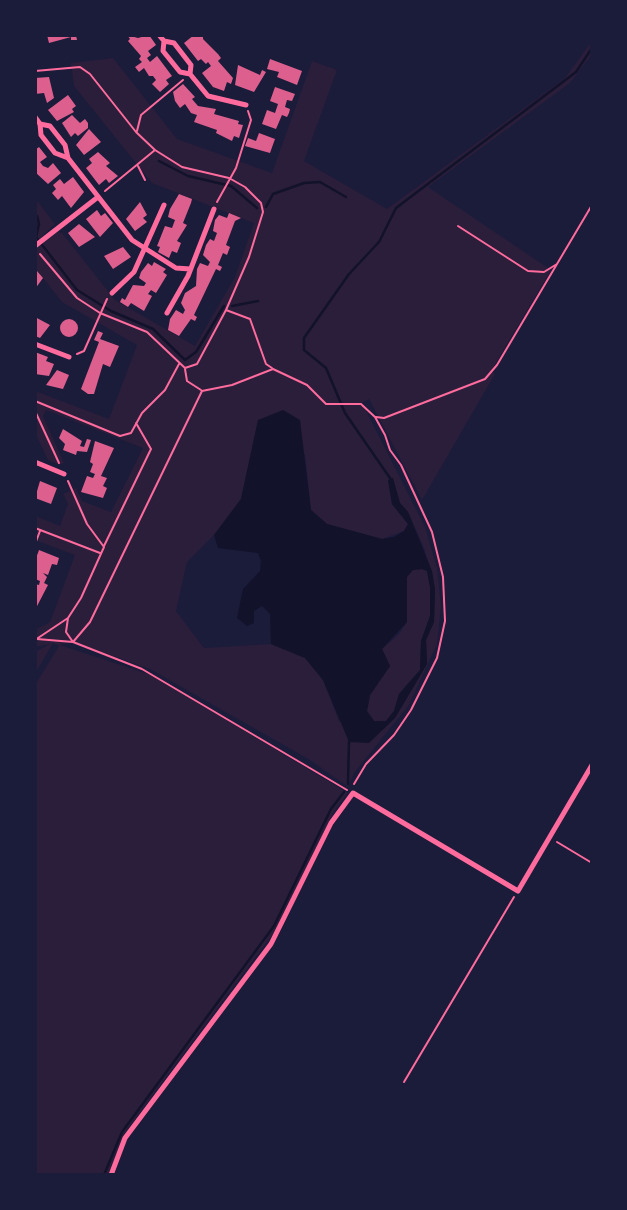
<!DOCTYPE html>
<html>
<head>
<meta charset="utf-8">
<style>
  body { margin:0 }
  #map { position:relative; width:627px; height:1210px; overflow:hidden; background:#1b1b3a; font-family:"Noto Sans",sans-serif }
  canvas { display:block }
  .frame { position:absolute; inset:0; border:37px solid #1b1b3a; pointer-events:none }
</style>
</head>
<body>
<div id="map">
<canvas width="627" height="1210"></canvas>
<div class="frame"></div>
</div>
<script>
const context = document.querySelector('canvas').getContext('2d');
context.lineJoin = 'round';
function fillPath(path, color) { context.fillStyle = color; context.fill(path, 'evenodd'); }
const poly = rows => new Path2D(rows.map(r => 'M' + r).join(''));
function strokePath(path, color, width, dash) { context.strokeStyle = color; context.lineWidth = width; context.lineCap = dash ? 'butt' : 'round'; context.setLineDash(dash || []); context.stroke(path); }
fillPath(poly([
  [592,41,592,54,570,83,428,187,551,270,491,371,495,374,422,500,369,399,362,403,425,527,437,568,441,606,437,644,409,705,354,773,348,787,310,760,150,669,71,641,60,645,151,675,348,793,333,813,279,926,123,1135,108,1175,35,1175,35,685,59,646,53,643,35,674,35,652,50,644,35,647,35,630,50,622,75,555,35,540,35,516,60,526,68,504,63,494,76,488,82,501,111,512,143,448,46,410,43,416,64,463,59,465,48,460,35,433,35,391,109,419,137,345,62,302,35,268,35,250,58,232,62,233,115,300,195,346,235,277,254,223,152,183,74,86,71,63,113,58,177,139,272,173,312,61,337,70,304,161,387,209,565,78],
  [258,421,305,455,311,510,327,524,382,539,404,531,408,524,392,504,388,480,392,478,400,503,408,512,424,548,435,589,434,622,426,640,427,664,395,718,382,730,339,721,323,680,305,658,271,644,204,648,176,611,187,562,214,535,241,499],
  [35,198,55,224,35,243,36,215],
  [422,569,427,571,430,587,430,616,421,641,420,670,399,694,394,711,386,721,374,721,367,711,370,695,390,666,382,649,399,634,407,622,406,577,413,570]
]), '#2a1e3b');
fillPath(poly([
  [283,410,300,420,311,510,327,524,382,539,394,537,404,531,408,524,392,504,388,480,393,478,400,503,408,512,432,571,435,589,434,622,426,640,427,664,395,718,369,743,349,742,323,680,305,658,271,644,270,614,262,606,254,611,254,623,247,626,237,618,243,589,260,571,261,561,258,553,218,548,214,535,241,499,258,420],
  [422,569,427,571,430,587,430,616,421,641,420,670,399,694,394,711,386,721,374,721,367,711,370,695,390,666,382,649,407,622,407,577,413,570]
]), '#12122b');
strokePath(poly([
  [159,161,188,176,231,186,257,208],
  [266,207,273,194,304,183,320,182,346,197],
  [37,216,39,224,36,237,77,290,111,311,153,329,185,360,196,352,224,306],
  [232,306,258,301],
  [392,481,345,413,326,368,304,350,304,338,349,274,379,242,396,208,576,72,592,48],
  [348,784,349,741],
  [104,1175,122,1132,274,926,331,809,344,792]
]), '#12122b', 2.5);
fillPath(poly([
  [47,35,76,35,77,40,71,40,71,37,49,43],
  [127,35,138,38,149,35,154,42,156,45,148,51,151,55,147,58,150,62,157,56,172,76,166,80,169,84,160,92,152,84,156,80,153,76,149,76,144,68,139,72,135,67,142,62,139,59,141,56,128,41,130,39],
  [194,35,203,35,203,39,218,54,221,58,218,61,233,78,231,84,227,82,224,91,213,87,202,73,211,66,208,62,206,64,201,59,198,61,184,43],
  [270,59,302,71,297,85,277,77,279,72,267,69],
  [238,65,260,75,262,70,266,72,254,92,235,85],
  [49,77,54,98,47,103,44,93,35,94,35,78],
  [183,84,195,97,192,99,198,106,216,109,214,114,239,121,238,124,243,125,239,138,234,136,232,141,216,133,217,130,194,122,197,115,191,113,185,104,180,108,175,101,173,92],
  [275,87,295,94,292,101,287,100,285,107,290,109,289,113,287,117,282,115,276,129,262,124,267,110,275,113,278,104,270,101],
  [68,95,76,106,72,109,74,112,57,121,48,110],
  [72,115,80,123,85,119,88,123,88,128,78,136,75,133,71,137,62,123],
  [89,129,101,142,84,155,76,145],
  [259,133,275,139,270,153,245,146,248,138,256,141],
  [39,147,47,157,40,162,43,166,48,168,53,163,61,173,48,184,35,172,35,150],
  [98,152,110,163,106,166,118,176,109,183,106,179,99,185,86,168,92,163,89,159],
  [73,177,84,192,71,208,62,196,58,200,52,193,56,189,53,185,60,179,64,184],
  [179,194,192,199,191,203,183,223,187,225,177,241,181,243,177,253,172,251,169,258,158,252,160,247,157,246,165,226,172,228,175,220,168,217,170,209],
  [140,202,147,215,143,218,147,222,135,231,126,219],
  [97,210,101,216,105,213,113,223,100,237,86,219],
  [229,213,241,218,235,221,226,245,230,247,227,255,223,253,218,265,222,267,220,271,216,269,194,315,197,317,195,321,191,319,179,336,168,330,170,319,176,310,183,314,185,310,181,303,185,293,196,286,197,269,200,263,208,266,210,262,203,255,206,245,210,239,214,241,217,233,213,231,215,220,219,215,227,218],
  [79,224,95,237,79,247,68,233],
  [123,247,131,257,113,269,104,256],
  [154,262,166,269,163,272,167,275,156,293,151,290,148,294,152,296,144,311,131,303,128,307,120,302,122,298,125,300,133,285,144,286,146,283,139,278,141,272,148,263,152,266],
  [37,271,43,278,35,289,35,273],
  [35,317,50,325,40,338,35,336],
  '60 328a9 9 0 1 1 18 0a9 9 0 1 1-18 0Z',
  [98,331,103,333,100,339,119,346,110,367,103,364,94,394,88,394,81,389,99,342,94,340],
  [35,352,48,357,46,361,54,364,49,376,35,374],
  [57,370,69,375,63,389,46,385],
  [63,429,82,441,80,446,84,447,87,439,91,440,87,452,77,451,76,455,63,450,65,444,59,438],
  [95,441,114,448,101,476,107,478,103,486,107,488,103,498,81,492,87,476,93,478,95,474,90,472,93,464,90,462],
  [40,481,57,488,51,504,35,498],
  [39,550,59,558,57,565,52,564,48,575,43,573,47,577,44,583,48,585,35,610,35,584,39,585,40,581,35,579,35,561]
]), '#dd5f8e');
strokePath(poly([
  [35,71,80,67,90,74,136,132,155,150,182,167,229,178,245,187,261,203,263,212,249,257,226,310,197,364,185,368,147,332,100,313,77,298,40,254],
  [137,131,141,115,183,80],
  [138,166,145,180],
  [105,191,155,150],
  [217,202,236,168,251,120,248,111],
  [458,226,528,271,544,272,557,264,592,205],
  [226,310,250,319,266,364,272,368],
  [77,354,84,351,107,299],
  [185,369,187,381,201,390],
  [35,401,120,436,131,433,142,413,165,390,179,364],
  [35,411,59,463],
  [376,417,384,418,485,379,497,365,557,264],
  [35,528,100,553],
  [35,544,40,531],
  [104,546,151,449,136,423],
  [68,618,66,632,73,642,142,669,347,790],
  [37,639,73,642,90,622,202,391,232,385,273,369,307,385,326,404,361,404,375,417,385,435,390,450,401,465,432,532,443,577,445,621,437,658,411,710,394,735,366,764,354,784],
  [35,640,68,618,81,598,104,547,87,524,68,481],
  [557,842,592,863],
  [404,1082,514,897]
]), '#ff6b9d', 2);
strokePath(poly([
  [159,35,164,41,163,51,180,72,190,74],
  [164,41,174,43,191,65,190,74,208,96,246,105],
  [35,117,40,124,41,135,55,153,68,158,132,240,176,268,190,269],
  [40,124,50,126,65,145,68,158],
  [35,246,98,197],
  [112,293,134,272,164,205],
  [167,313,188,276,214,209],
  [35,344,69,357],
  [35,462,64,474],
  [111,1175,125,1138,271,944,331,823,353,793,518,891,592,765]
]), '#ff6b9d', 5);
</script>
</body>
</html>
